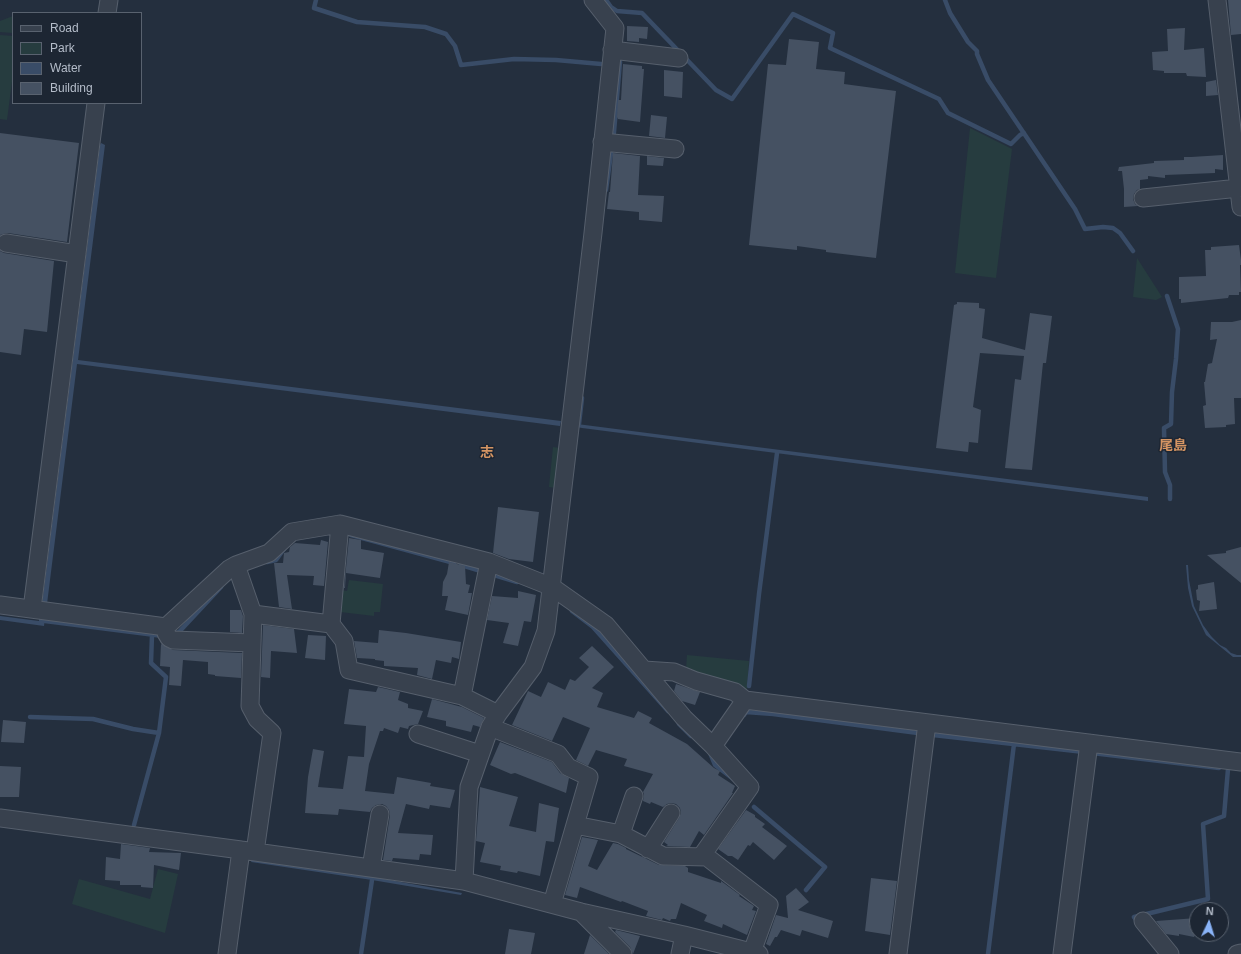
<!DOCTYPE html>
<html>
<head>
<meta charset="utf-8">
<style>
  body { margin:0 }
  #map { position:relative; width:1241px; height:954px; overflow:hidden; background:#242f3e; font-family:Arial,sans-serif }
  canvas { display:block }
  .legend { position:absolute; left:12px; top:12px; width:130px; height:92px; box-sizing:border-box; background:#1d2633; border:1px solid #59626f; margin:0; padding:5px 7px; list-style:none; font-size:12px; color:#b4bcc9 }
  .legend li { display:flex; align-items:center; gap:8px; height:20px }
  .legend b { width:20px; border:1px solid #59626f }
  .north { position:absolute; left:1189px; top:902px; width:40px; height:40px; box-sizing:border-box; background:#1d2633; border:1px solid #59626f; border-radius:50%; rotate:4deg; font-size:11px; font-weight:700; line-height:16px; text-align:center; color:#b4bcc9 }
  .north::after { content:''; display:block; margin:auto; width:14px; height:18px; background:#8ab4f8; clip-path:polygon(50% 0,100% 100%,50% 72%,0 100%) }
</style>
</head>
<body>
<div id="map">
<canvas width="1241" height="954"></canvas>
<ul class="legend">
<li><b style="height:5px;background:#38414e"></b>Road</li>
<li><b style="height:11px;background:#263c3f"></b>Park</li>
<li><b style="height:11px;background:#394c67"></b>Water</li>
<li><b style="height:11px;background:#455162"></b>Building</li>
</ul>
<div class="north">N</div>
</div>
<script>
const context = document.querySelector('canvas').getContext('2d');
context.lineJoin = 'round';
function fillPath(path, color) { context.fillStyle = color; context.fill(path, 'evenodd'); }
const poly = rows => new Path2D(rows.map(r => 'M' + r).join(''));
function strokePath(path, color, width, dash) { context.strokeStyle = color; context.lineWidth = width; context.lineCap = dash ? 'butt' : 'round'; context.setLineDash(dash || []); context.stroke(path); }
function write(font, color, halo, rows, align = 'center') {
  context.font = font + ' Arial,"Noto Sans JP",sans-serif'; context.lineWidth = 3; context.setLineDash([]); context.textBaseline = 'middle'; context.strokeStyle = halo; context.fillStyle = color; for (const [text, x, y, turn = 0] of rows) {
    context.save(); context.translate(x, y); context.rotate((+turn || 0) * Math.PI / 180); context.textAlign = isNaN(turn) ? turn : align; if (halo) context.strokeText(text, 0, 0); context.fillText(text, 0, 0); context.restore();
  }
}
fillPath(poly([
  [13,16,13,33,0,32,0,21],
  [0,35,13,36,13,74,7,120,0,119],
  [970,128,1012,149,996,278,955,273],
  [1137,258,1162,297,1156,300,1133,297],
  [553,447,560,448,556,488,549,487],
  [349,580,383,584,380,612,374,612,374,616,340,612,341,590,347,591],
  [687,655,749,661,747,690,739,686,686,670],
  [158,869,178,874,165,933,72,904,79,879,150,899]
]), '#263c3f');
fillPath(poly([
  [101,143,105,145,78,360,561,421,560,426,77,364,47,604,42,604,100,145],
  [577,424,1148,497,1148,501,582,428,577,427],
  [1186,565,1188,565,1189,580,1194,606,1203,625,1211,636,1220,645,1226,648,1231,653,1237,655,1241,655,1241,657,1233,657,1206,635,1192,606,1188,588],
  [0,616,39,621,39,617,45,618,44,626,0,620],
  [252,860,373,877,462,893,461,895,372,880,251,862]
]), '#394c67');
strokePath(poly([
  [316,0,314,8,357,22,425,27,446,34,455,46,461,65,514,59,556,60,601,64],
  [606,0,611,7,617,11,642,13,716,90,732,99,793,14,833,33,830,48,939,99,948,113,1011,144,1020,135,1024,133],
  [945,0,950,13,968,42,977,51,977,54,988,80,1075,209,1085,229,1103,227,1113,228,1120,233,1133,251],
  [606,190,614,132,620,62],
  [1167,296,1178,329,1176,359,1172,392,1171,424,1164,428,1165,472,1170,485,1170,499],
  [579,424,582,398],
  [351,535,454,563],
  [267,562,276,560,284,549],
  [461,565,517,582],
  [572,611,593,627,668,711],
  [45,621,163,636],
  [174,634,179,632,221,587],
  [749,686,759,594,777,453],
  [744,715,746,712,773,714,933,735,1084,752],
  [30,717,93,719,133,729,159,733],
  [679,724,691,736],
  [710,753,715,765,732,778],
  [1092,753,1219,768],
  [754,807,825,867,806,890],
  [134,825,159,733,166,677,151,663,152,635],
  [1138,922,1134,917,1208,899,1203,824,1224,816,1228,769],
  [361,954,372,880],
  [988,954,1014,744]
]), '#394c67', 4.5);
fillPath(poly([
  [1228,0,1241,0,1241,34,1231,35],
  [627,26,648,27,647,39,639,38,639,42,627,41],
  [1185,28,1184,50,1204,48,1206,77,1187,76,1186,73,1164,73,1164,71,1153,70,1152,52,1168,51,1167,29],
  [789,39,819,42,816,69,845,72,844,84,896,91,876,258,826,252,826,250,797,246,797,250,749,245,768,64,786,65],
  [623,64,642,66,642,69,644,69,640,122,618,119,617,117,618,100,621,100],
  [664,70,683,72,682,98,664,96],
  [1216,80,1218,95,1206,96,1206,82],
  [651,115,667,117,665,138,649,136],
  [0,133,79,143,67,242,8,233,3,234,0,235],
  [613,153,640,156,638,195,664,196,662,222,639,220,639,212,607,209,609,192,610,192],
  [1223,155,1223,170,1215,169,1215,173,1165,175,1165,178,1148,176,1148,179,1140,180,1140,189,1137,190,1134,194,1133,199,1135,204,1138,206,1124,207,1124,189,1122,171,1118,171,1119,167,1154,163,1154,161,1184,160,1184,157,1191,157],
  [647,156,664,158,663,166,647,165],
  [1239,245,1241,260,1241,265,1240,265,1241,292,1239,292,1239,295,1229,295,1228,298,1181,303,1181,299,1179,299,1179,277,1206,276,1205,250,1211,250,1211,247],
  [0,251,4,253,54,261,47,332,24,329,21,355,0,352],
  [957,302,979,303,979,308,985,309,982,338,1025,350,1030,313,1052,316,1046,363,1043,363,1032,470,1005,468,1015,379,1021,380,1024,356,980,353,973,407,981,410,978,443,969,442,968,452,936,448,954,305,957,304],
  [1241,320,1241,398,1234,398,1235,424,1226,425,1226,427,1205,428,1203,406,1206,405,1204,382,1205,382,1208,364,1212,363,1217,339,1210,340,1211,322,1232,322],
  [498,507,539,512,533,562,509,559,493,553],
  [349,538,361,540,361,549,384,553,380,578,346,573,345,588,344,588],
  [321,540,328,542,324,586,313,585,314,576,287,575,292,609,279,607,274,563,283,563,284,553,289,552,290,547,295,543,320,545],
  [1241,547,1241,583,1207,555,1226,553,1226,551],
  [449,562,465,566,466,584,470,585,468,593,472,593,468,615,445,610,448,596,442,596,443,582,447,574],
  [1214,582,1217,609,1199,611,1200,601,1197,600,1196,590,1198,589,1198,585],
  [518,591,536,595,531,622,524,621,518,646,503,643,509,623,487,620,492,596,518,598],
  [230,610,241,610,243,616,242,633,230,632],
  [263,625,294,629,297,653,271,651,270,678,261,677],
  [379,630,406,633,461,642,459,659,452,657,451,663,436,660,432,679,417,675,418,668,384,666,384,661,375,660,375,659,357,658,354,641,378,643],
  [308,635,326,636,325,660,305,658],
  [161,644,173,650,242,653,241,678,215,676,215,675,208,674,208,662,183,660,181,686,169,685,170,667,160,666],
  [592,646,614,667,592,688,603,693,597,707,634,718,638,711,652,718,649,723,687,744,714,768,720,771,718,775,735,786,732,793,733,793,704,835,699,831,690,847,666,846,668,845,664,842,679,818,681,813,680,808,676,804,671,803,667,804,663,807,651,802,650,804,643,801,644,794,643,792,653,774,624,766,627,759,596,750,588,766,576,760,590,728,563,717,552,741,512,725,528,691,541,697,548,682,565,690,570,679,575,681,589,667,579,658],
  [676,684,700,692,695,705,682,701,674,691],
  [378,687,400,692,398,700,408,704,408,708,423,711,418,724,409,726,408,729,400,727,398,733,384,728,383,731,380,731,369,764,365,791,394,794,397,777,431,783,430,786,455,790,450,808,430,805,429,809,406,804,398,833,433,835,431,855,420,854,419,860,393,858,392,861,383,860,390,815,389,810,386,806,382,804,376,805,372,808,370,812,339,809,338,815,305,813,308,777,313,749,324,751,318,787,343,789,348,756,364,757,366,726,344,724,349,689,376,692],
  [432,699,462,707,484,718,480,727,473,725,471,732,446,726,446,721,427,717],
  [3,720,26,722,24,743,1,742],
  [500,742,552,762,560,773,569,778,566,793,515,773,511,774,490,765],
  [0,766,21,767,19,797,0,797],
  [480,787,518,797,509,826,536,832,539,803,559,808,554,842,546,841,540,876,518,871,517,873,500,870,501,866,480,862,485,843,476,841],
  [746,810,755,815,755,817,765,824,762,827,787,846,774,860,753,842,750,846,748,845,738,860,732,856,728,856,718,849],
  [582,837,598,840,588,866,597,870,613,843,618,844,626,848,626,849,659,865,685,866,688,868,688,872,721,883,721,881,740,895,739,896,754,906,752,910,756,911,747,935,723,924,722,928,704,921,707,915,681,903,676,919,671,919,670,921,663,918,662,920,646,916,648,911,622,901,621,902,602,895,580,887,577,898,565,895],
  [121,844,150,848,149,852,181,853,179,870,154,865,153,888,141,887,141,885,120,885,120,881,105,880,106,857,120,859],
  [871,878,897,881,890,935,865,931],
  [796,888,809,902,798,910,833,921,828,938,802,930,800,936,781,930,777,937,775,937,770,946,766,944,776,915,788,918,786,896],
  [1197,918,1197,931,1194,937,1179,934,1179,936,1166,934,1156,921],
  [509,929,535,933,531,954,505,954],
  [616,930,640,936,633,954,630,947,615,932],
  [590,935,609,954,584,954]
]), '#455162');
const minor = poly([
  [1217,0,1241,207],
  [107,13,109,0],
  [612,50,679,58],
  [602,142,675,149],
  [1143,198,1239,188],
  [6,243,77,254],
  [340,524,331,624,344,641,349,670,462,696,498,714],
  [0,605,166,627,229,569,236,565],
  [32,609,96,103],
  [253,614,331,624],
  [166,627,166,633,169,638,173,640,252,643],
  [644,670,674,672,696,681,735,692,745,700,1241,762],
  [462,696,489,562],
  [490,727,558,754,568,767,589,777,552,904],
  [418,734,480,754],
  [713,746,745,700],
  [0,818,241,850,464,881,581,912,684,935,759,954],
  [575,825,621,834,663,856,707,857],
  [621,834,634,796],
  [648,849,671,813],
  [255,852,272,733,257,719,250,706,253,614,236,565,269,553,292,532,340,524,489,562,552,587,606,625,684,718,713,746,750,787,703,854,769,905,752,952],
  [371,868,380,814],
  [464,881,469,787,490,727,498,714,533,667,546,631,593,233,615,28,593,0],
  [581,912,623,954],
  [1143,921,1170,954],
  [227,954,241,850],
  [680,954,684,935],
  [898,954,927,723],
  [1062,954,1089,743],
  [1237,954,1241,953]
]);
strokePath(minor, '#565f6c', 19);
strokePath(minor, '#38414e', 17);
write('bold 14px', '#d59563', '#1d2633', [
  ["尾島",1173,446],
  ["志",487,453]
]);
</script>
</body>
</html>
